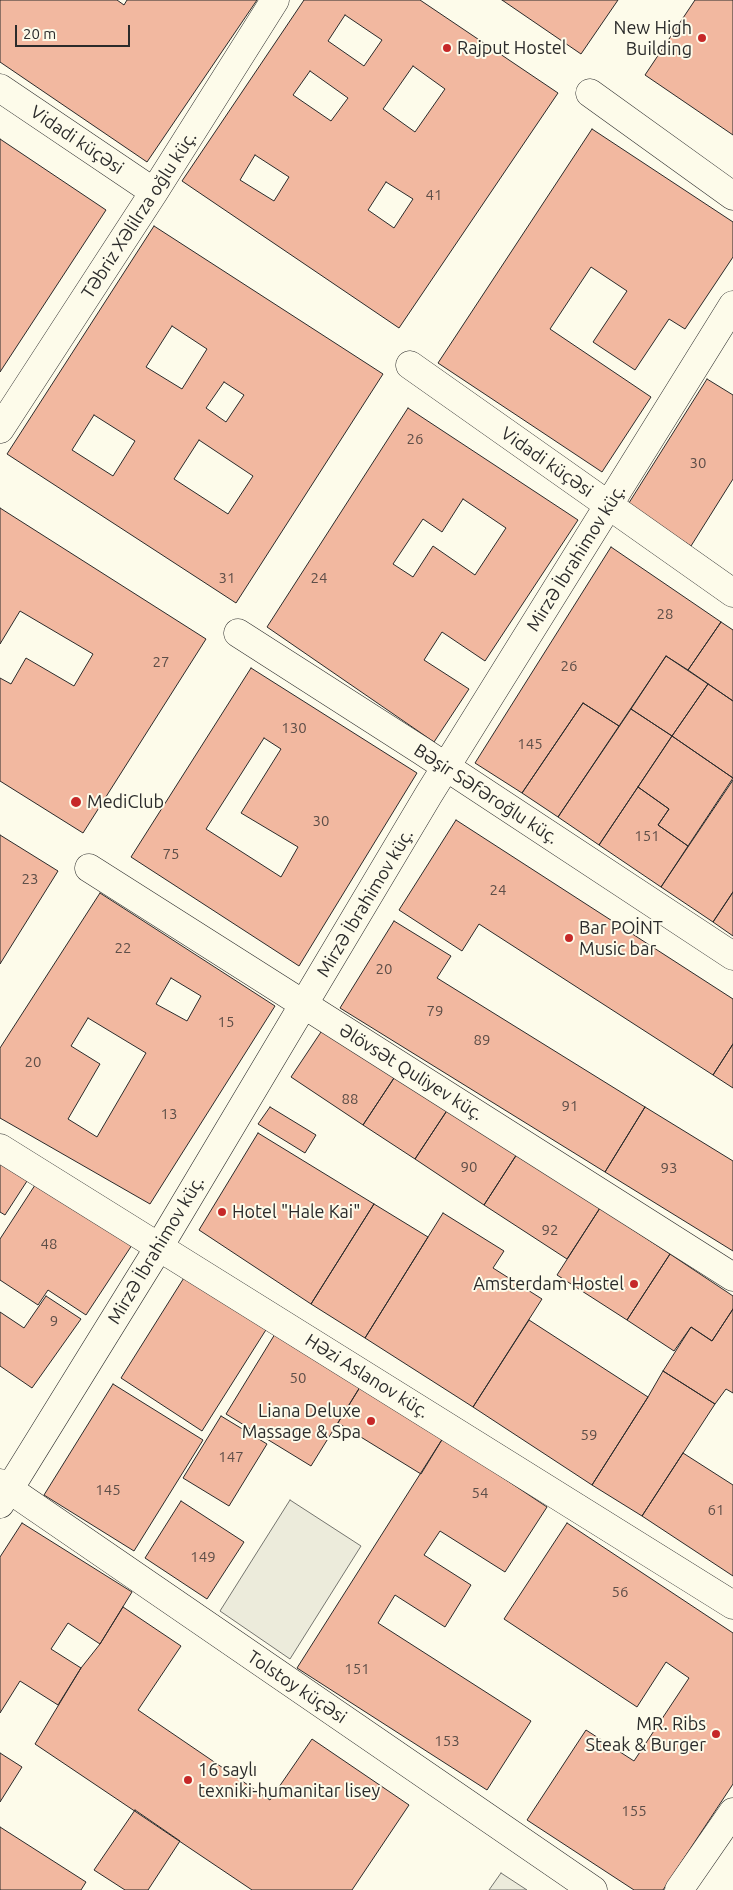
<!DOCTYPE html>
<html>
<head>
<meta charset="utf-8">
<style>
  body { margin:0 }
  #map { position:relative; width:733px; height:1890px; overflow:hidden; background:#fdfbea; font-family:Ubuntu,sans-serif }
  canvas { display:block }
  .scale { position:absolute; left:15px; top:25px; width:115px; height:22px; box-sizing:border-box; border:2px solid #2b2b2b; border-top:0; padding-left:6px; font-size:15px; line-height:18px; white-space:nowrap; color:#2b2b2b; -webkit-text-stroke:4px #fdfbea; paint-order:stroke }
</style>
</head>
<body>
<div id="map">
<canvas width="733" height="1890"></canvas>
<div class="scale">20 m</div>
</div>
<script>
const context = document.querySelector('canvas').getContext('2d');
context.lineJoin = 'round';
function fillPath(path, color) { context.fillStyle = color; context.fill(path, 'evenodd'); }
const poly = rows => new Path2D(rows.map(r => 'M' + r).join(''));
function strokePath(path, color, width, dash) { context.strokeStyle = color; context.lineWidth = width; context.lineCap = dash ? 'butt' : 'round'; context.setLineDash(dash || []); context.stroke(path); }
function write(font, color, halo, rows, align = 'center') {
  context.font = font + ' Ubuntu,sans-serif'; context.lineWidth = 4; context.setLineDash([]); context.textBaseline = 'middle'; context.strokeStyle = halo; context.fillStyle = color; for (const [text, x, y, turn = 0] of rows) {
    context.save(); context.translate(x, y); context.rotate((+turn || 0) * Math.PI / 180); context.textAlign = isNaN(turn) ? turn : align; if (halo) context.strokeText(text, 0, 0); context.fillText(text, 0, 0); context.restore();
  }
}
const green = poly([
  [290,1500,361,1546,290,1659,220,1611,290,1500],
  [501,1873,527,1890,489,1890,501,1873]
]);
fillPath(green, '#ecebdb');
strokePath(green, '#74746e', 1);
const building = poly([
  [0,0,117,0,124,5,127,0,257,0,147,162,0,62,0,0],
  [304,0,420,0,558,93,399,328,182,181,304,0],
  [345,15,382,40,364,66,328,41,345,15],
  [413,66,445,89,415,132,383,109,413,66],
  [310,71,348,98,331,121,293,95,310,71],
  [255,155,289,177,274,201,240,180,255,155],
  [386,182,413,199,394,228,368,210,386,182],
  [502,0,618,0,581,54,502,0],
  [695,0,733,0,733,135,645,75,695,0],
  [592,129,733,222,733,257,685,329,669,319,635,370,593,342,627,291,591,267,550,329,651,397,602,472,438,363,592,129],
  [0,139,106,210,0,372,0,139],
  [154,226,383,374,236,603,7,454,154,226],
  [172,326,207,349,182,389,146,367,172,326],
  [224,382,244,395,226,422,206,408,224,382],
  [94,415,135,441,113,476,72,450,94,415],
  [199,440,253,476,228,514,174,479,199,440],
  [707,379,733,395,733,479,691,546,627,506,707,379],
  [408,408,578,520,485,661,442,632,424,660,469,689,434,742,267,627,408,408],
  [463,499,506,528,475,575,433,546,413,577,393,564,423,519,442,532,463,499],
  [0,508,206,639,83,833,0,781,0,678,11,684,26,658,74,686,93,654,20,611,0,644,0,508],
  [611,547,721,622,688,670,666,656,619,726,583,703,522,793,475,763,611,547],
  [721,622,733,630,733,701,688,670,721,622],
  [666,656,708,684,672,736,631,709,666,656],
  [251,668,417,773,299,966,131,857,251,668],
  [264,738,281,749,241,813,298,847,281,877,206,829,264,738],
  [708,684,733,701,733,778,672,736,708,684],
  [583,703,619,726,558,817,522,793,583,703],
  [631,709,672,736,599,845,558,817,631,709],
  [672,736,733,778,688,846,658,825,669,809,638,787,672,736],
  [733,780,733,892,713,922,661,887,733,780],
  [638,787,669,809,658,825,688,846,661,887,599,845,638,787],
  [456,820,733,999,733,1044,713,1075,479,924,462,951,399,910,456,820],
  [0,835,58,871,0,964,0,835],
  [733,892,733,936,713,922,733,892],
  [100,893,275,1006,150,1204,0,1118,0,1048,100,893],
  [171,978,201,996,187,1021,156,1004,171,978],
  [88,1018,146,1053,97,1137,68,1119,100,1064,71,1046,88,1018],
  [394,921,451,956,437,978,645,1107,605,1172,340,1008,394,921],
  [323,1029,396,1075,363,1125,291,1077,323,1029],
  [733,1044,733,1088,713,1075,733,1044],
  [396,1075,448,1109,415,1159,363,1125,396,1075],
  [270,1107,316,1135,305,1153,258,1124,270,1107],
  [645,1107,733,1161,733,1251,605,1172,645,1107],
  [448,1109,517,1154,484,1205,415,1159,448,1109],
  [258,1133,374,1204,311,1304,199,1230,258,1133],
  [517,1154,600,1208,567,1259,484,1205,517,1154],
  [0,1159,29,1178,5,1215,0,1212,0,1159],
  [39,1179,134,1242,86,1315,48,1290,38,1305,0,1280,0,1239,39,1179],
  [374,1204,428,1237,365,1338,311,1304,374,1204],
  [600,1208,670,1254,627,1320,557,1275,600,1208],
  [443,1213,504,1251,493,1268,542,1299,473,1407,365,1338,443,1213],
  [670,1254,733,1296,733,1309,712,1341,691,1327,674,1351,627,1320,670,1254],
  [187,1273,269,1325,202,1431,121,1378,187,1273],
  [46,1296,81,1319,32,1388,0,1366,0,1312,24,1328,46,1296],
  [733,1309,733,1393,726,1389,715,1404,663,1371,691,1327,712,1341,733,1309],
  [529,1320,648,1397,592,1485,473,1407,529,1320],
  [275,1334,360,1387,311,1466,226,1414,275,1334],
  [663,1371,715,1404,642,1516,592,1485,648,1397,663,1371],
  [113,1384,203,1440,134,1551,44,1495,113,1384],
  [360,1387,443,1438,421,1474,338,1423,360,1387],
  [221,1416,267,1444,229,1506,183,1478,221,1416],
  [443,1438,547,1507,505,1572,440,1531,424,1555,471,1585,445,1627,395,1595,378,1623,531,1721,487,1790,297,1668,443,1438],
  [683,1453,733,1485,733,1576,642,1516,683,1453],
  [181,1501,244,1542,207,1599,145,1558,181,1501],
  [22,1523,132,1592,100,1644,68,1623,51,1649,81,1668,58,1705,20,1681,0,1713,0,1557,22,1523],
  [567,1523,733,1633,733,1784,663,1890,634,1890,527,1820,586,1730,634,1761,689,1678,666,1662,637,1707,504,1619,567,1523],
  [123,1607,181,1646,138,1710,270,1800,312,1739,409,1805,352,1890,252,1890,35,1744,81,1668,100,1644,123,1607],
  [0,1753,22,1767,0,1802,0,1753],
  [135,1810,180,1841,148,1890,125,1890,94,1870,135,1810],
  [0,1827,86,1882,81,1890,0,1890,0,1827]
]);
fillPath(building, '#f2b8a0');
strokePath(building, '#2b2b2b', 1);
const minor = poly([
  [0,88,154,192],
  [590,93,733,196],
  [410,365,733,593],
  [0,429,154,192,275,0],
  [238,633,422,751,733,956],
  [89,868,733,1277],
  [0,1148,733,1605],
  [0,1483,593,1890],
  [0,1504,159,1247,429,794,733,305],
  [679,1890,733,1812]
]);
strokePath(minor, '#2b2b2b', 29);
strokePath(minor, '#fdfbea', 28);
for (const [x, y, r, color] of [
  [702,38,5,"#c62828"],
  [447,48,5,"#c62828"],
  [76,802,6,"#c62828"],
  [569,938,5,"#c62828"],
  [222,1212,5,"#c62828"],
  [634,1284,5,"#c62828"],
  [371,1421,5,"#c62828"],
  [716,1734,5,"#c62828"],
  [188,1780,5,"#c62828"]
]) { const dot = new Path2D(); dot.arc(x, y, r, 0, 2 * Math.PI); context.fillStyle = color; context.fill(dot); strokePath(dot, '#fdfbea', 2); }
write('15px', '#5d4e48', null, [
  ["41",434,195],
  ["26",415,439],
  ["30",698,463],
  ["31",227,578],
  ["24",319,578],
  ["28",665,614],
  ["27",161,662],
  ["26",569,666],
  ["130",294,728],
  ["145",530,744],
  ["30",321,821],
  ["151",647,836],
  ["75",171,854],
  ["23",30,879],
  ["24",498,890],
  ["22",123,948],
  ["20",384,969],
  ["79",435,1011],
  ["15",226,1022],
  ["89",482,1040],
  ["20",33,1062],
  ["88",350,1099],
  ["91",570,1106],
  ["13",169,1114],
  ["90",469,1167],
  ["93",669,1168],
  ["92",550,1230],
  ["48",49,1244],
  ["9",54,1321],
  ["50",298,1378],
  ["59",589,1435],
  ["147",231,1457],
  ["145",108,1490],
  ["54",480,1493],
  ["61",716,1510],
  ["149",203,1557],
  ["56",620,1592],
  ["151",357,1669],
  ["153",447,1741],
  ["155",634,1811]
]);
write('18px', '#2b2b2b', '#fdfbea', [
  ["New High",692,28,"right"],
  ["Building",692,49,"right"],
  ["Rajput Hostel",457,48],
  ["MediClub",87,802],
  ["Bar POİNT",579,928],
  ["Music bar",579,949],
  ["Hotel \"Hale Kai\"",232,1212],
  ["Amsterdam Hostel",624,1284,"right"],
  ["Liana Deluxe",361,1411,"right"],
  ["Massage & Spa",361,1432,"right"],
  ["MR. Ribs",706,1724,"right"],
  ["Steak & Burger",706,1745,"right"],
  ["16 saylı",198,1770],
  ["texniki-humanitar lisey",198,1791]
], 'left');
write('18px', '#2b2b2b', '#fdfbea', [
  ["Vidadi küçəsi",77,140,34],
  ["Təbriz Xəlilrza oğlu küç.",139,215,-57],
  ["Vidadi küçəsi",547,462,35],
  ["Mirzə İbrahimov küç.",576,558,-58],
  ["Bəşir Səfəroğlu küç.",486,794,33],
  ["Mirzə İbrahimov küç.",365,903,-59],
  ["Əlövsət Quliyev küç.",411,1072,32],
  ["Mirzə İbrahimov küç.",156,1250,-59],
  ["Həzi Aslanov küç.",367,1376,32],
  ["Tolstoy küçəsi",297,1687,34]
]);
</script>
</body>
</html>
